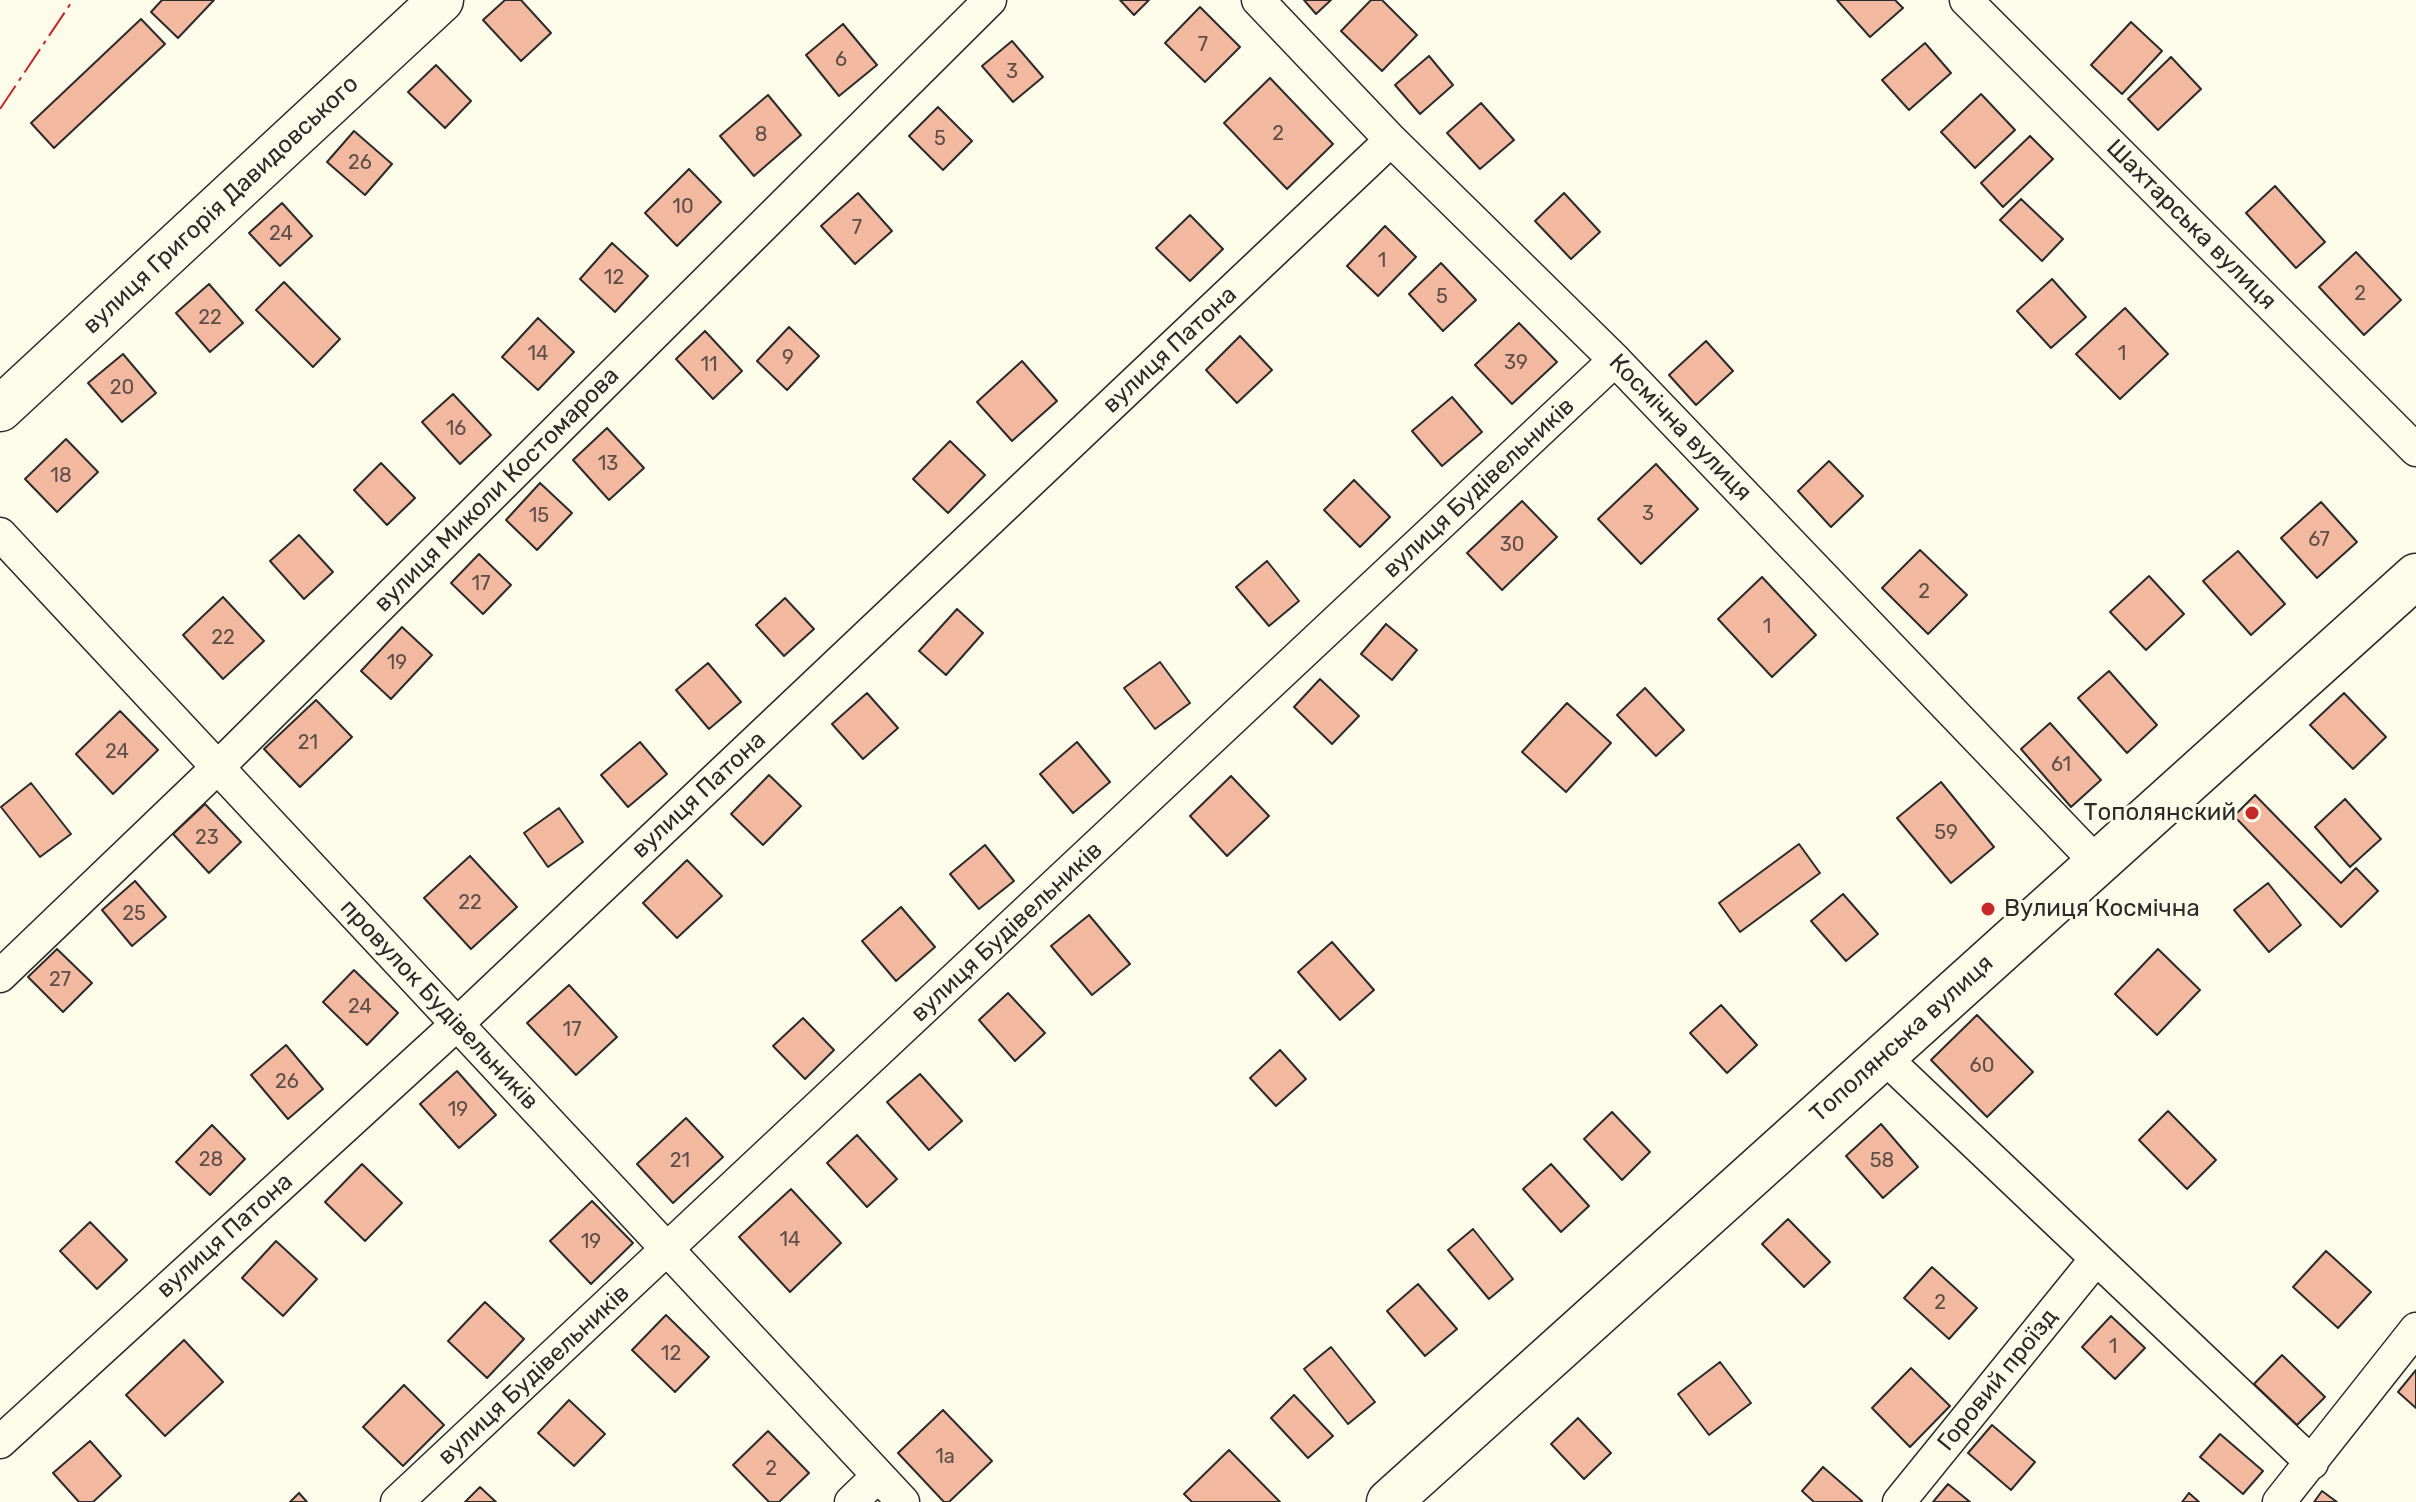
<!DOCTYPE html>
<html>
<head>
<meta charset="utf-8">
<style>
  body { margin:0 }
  canvas { display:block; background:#fdfbea }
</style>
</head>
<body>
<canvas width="2416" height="1502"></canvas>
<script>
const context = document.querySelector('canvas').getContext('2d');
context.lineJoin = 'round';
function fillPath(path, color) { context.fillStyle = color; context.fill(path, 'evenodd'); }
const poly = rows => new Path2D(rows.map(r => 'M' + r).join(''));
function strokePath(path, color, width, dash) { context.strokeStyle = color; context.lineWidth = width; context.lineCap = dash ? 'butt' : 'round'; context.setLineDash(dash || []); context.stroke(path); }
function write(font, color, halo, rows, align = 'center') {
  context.font = font + ' Rubik,sans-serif'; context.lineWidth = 6; context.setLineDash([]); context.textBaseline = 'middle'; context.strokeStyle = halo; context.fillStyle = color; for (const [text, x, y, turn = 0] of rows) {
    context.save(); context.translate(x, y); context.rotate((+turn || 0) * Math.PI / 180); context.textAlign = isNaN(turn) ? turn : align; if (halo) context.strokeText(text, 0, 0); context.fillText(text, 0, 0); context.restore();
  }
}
const building = poly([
  [162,0,214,0,178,38,151,12,162,0],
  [505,0,521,0,551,33,521,61,483,20,505,0],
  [1120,0,1149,0,1134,15,1120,0],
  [1304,0,1331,0,1316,14,1304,0],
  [1371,0,1382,0,1417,35,1382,71,1341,31,1371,0],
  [1837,0,1895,0,1903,8,1870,37,1837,0],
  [1200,7,1240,47,1205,82,1165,43,1200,7],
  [141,19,165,44,54,148,31,123,141,19],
  [2131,22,2162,51,2122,94,2091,65,2131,22],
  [843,24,877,65,839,96,806,55,843,24],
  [1012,41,1043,77,1013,102,982,66,1012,41],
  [1925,43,1951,73,1909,110,1882,80,1925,43],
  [1429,56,1453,85,1420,114,1395,85,1429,56],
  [2171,57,2201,89,2158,130,2128,99,2171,57],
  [436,65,471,101,445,128,408,92,436,65],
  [1270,78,1333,144,1287,189,1224,123,1270,78],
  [1981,94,2015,130,1975,168,1941,132,1981,94],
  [768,95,801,135,754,176,720,136,768,95],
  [1481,103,1514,140,1480,169,1447,133,1481,103],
  [938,107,972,141,943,170,909,136,938,107],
  [354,131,392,164,365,195,327,162,354,131],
  [2030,136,2053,159,2003,207,1981,183,2030,136],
  [689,169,721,202,677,246,645,213,689,169],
  [2275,186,2325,242,2296,268,2246,213,2275,186],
  [858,193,892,231,855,264,821,226,858,193],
  [1564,193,1600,232,1571,259,1535,221,1564,193],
  [2021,199,2063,239,2042,261,2000,220,2021,199],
  [282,203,312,236,280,266,249,233,282,203],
  [1190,215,1223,249,1190,281,1156,248,1190,215],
  [1385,226,1416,257,1378,296,1347,266,1385,226],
  [612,243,648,276,615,312,580,279,612,243],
  [2356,252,2401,300,2364,335,2319,287,2356,252],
  [1441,263,1476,300,1443,331,1409,294,1441,263],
  [2052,279,2086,317,2051,348,2017,311,2052,279],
  [284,282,340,339,313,367,256,310,284,282],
  [209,284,243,323,210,352,176,313,209,284],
  [2125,308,2168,354,2120,399,2076,354,2125,308],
  [538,318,574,352,538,390,502,357,538,318],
  [1519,323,1557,362,1512,404,1475,365,1519,323],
  [789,327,819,356,787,390,757,361,789,327],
  [705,331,742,371,713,399,676,359,705,331],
  [1240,336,1272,370,1237,403,1206,370,1240,336],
  [1706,341,1733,371,1696,405,1669,375,1706,341],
  [123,354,156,393,122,422,88,383,123,354],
  [1022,361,1057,401,1012,441,977,402,1022,361],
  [453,394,491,435,460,464,422,422,453,394],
  [1452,397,1482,432,1442,466,1412,431,1452,397],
  [607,428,644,468,609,500,573,460,607,428],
  [66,439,98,472,57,512,25,479,66,439],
  [950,441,985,475,948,513,913,479,950,441],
  [1829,461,1863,496,1831,527,1798,491,1829,461],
  [381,463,415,498,387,525,354,490,381,463],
  [1656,464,1698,509,1641,564,1598,519,1656,464],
  [1354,480,1390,517,1360,547,1324,510,1354,480],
  [540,483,572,513,537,550,506,520,540,483],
  [1522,501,1557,537,1502,590,1467,553,1522,501],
  [2321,502,2357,542,2317,578,2281,538,2321,502],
  [299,535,333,572,304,599,270,561,299,535],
  [1920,550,1967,595,1928,634,1882,588,1920,550],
  [2238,551,2285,604,2251,635,2203,581,2238,551],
  [479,554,511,585,483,614,451,583,479,554],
  [1267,561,1299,601,1269,626,1236,587,1267,561],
  [2149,576,2184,614,2146,650,2110,612,2149,576],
  [1762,577,1816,635,1772,677,1718,619,1762,577],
  [223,597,264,641,223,679,183,635,223,597],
  [785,598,814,629,784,656,756,625,785,598],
  [957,609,983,633,946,675,919,651,957,609],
  [1386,624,1417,650,1392,680,1361,654,1386,624],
  [402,627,432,655,391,699,361,671,402,627],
  [1160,662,1190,703,1155,729,1124,688,1160,662],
  [708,663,741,702,709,729,676,690,708,663],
  [2109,671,2157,725,2127,753,2078,698,2109,671],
  [1320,679,1359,716,1332,744,1294,707,1320,679],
  [1645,688,1684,730,1656,756,1617,715,1645,688],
  [867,693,898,728,863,759,832,724,867,693],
  [2344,693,2386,737,2353,769,2310,725,2344,693],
  [316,700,352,737,300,787,264,749,316,700],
  [1567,703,1611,743,1566,792,1522,752,1567,703],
  [120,711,158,750,113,794,76,754,120,711],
  [2050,723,2101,780,2071,807,2021,749,2050,723],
  [640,742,667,774,628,807,601,775,640,742],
  [1077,742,1110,782,1073,813,1040,774,1077,742],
  [769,775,801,806,763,845,731,814,769,775],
  [1231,776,1269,816,1227,856,1190,816,1231,776],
  [1941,782,1994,847,1951,883,1897,818,1941,782],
  [31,783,71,834,40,857,1,807,31,783],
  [2255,795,2341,883,2356,868,2378,891,2341,927,2234,816,2255,795],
  [2345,799,2381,839,2350,867,2315,827,2345,799],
  [205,804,241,842,209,873,173,834,205,804],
  [559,808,583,842,548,867,524,833,559,808],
  [1799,844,1820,873,1740,932,1719,903,1799,844],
  [985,845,1014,881,979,909,950,874,985,845],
  [470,856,517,907,471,949,424,898,470,856],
  [687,860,722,896,677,938,643,903,687,860],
  [135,881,166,917,132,946,102,910,135,881],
  [2268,883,2301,925,2269,952,2234,910,2268,883],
  [1843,894,1878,934,1846,961,1811,921,1843,894],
  [901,907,935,947,896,981,862,941,901,907],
  [1089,915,1130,964,1092,995,1051,946,1089,915],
  [1332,942,1374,990,1340,1020,1298,972,1332,942],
  [57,949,92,983,63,1012,28,977,57,949],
  [2158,949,2200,990,2157,1035,2115,994,2158,949],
  [354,970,398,1013,367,1045,323,1002,354,970],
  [569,985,617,1037,576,1075,527,1023,569,985],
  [1008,993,1045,1033,1015,1061,979,1020,1008,993],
  [1721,1005,1757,1045,1727,1073,1690,1033,1721,1005],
  [1977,1015,2033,1072,1987,1117,1931,1060,1977,1015],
  [803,1018,834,1050,805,1079,773,1046,803,1018],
  [286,1045,323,1089,288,1119,251,1075,286,1045],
  [1280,1050,1306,1079,1276,1106,1250,1078,1280,1050],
  [457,1071,496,1115,459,1148,420,1104,457,1071],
  [920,1074,962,1121,929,1150,887,1102,920,1074],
  [2168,1111,2216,1160,2187,1189,2139,1140,2168,1111],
  [1612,1112,1650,1152,1622,1180,1584,1139,1612,1112],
  [686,1118,723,1157,673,1203,637,1164,686,1118],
  [1881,1124,1918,1167,1883,1198,1846,1156,1881,1124],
  [212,1125,245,1159,210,1195,176,1162,212,1125],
  [857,1135,897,1179,867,1207,827,1163,857,1135],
  [362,1164,402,1203,365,1241,325,1202,362,1164],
  [1551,1164,1589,1206,1561,1232,1523,1189,1551,1164],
  [791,1189,841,1243,790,1292,739,1237,791,1189],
  [592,1201,633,1243,591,1284,550,1241,592,1201],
  [1788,1219,1830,1262,1804,1287,1762,1244,1788,1219],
  [90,1222,127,1260,97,1289,60,1251,90,1222],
  [1473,1229,1513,1279,1489,1299,1448,1250,1473,1229],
  [276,1241,317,1279,283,1316,242,1278,276,1241],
  [2326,1251,2371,1292,2338,1328,2293,1287,2326,1251],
  [1932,1267,1977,1308,1949,1339,1904,1298,1932,1267],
  [1418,1284,1457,1329,1425,1356,1387,1311,1418,1284],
  [485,1302,524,1339,487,1378,448,1341,485,1302],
  [666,1315,709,1357,675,1392,632,1350,666,1315],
  [2111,1316,2145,1348,2115,1379,2082,1347,2111,1316],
  [184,1340,223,1382,165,1436,126,1395,184,1340],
  [1331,1347,1375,1402,1348,1424,1304,1369,1331,1347],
  [2282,1355,2325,1397,2297,1425,2254,1384,2282,1355],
  [1720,1362,1751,1403,1709,1435,1678,1394,1720,1362],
  [1911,1368,1950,1406,1910,1447,1872,1408,1911,1368],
  [2416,1370,2416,1408,2398,1392,2416,1370],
  [404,1385,444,1425,403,1466,363,1427,404,1385],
  [1294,1395,1333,1436,1308,1458,1271,1418,1294,1395],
  [569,1400,605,1434,574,1466,538,1433,569,1400],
  [943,1410,992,1461,949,1502,944,1502,898,1453,943,1410],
  [1578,1418,1611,1453,1584,1479,1551,1444,1578,1418],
  [1992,1425,2035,1462,2011,1490,1968,1453,1992,1425],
  [768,1431,809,1473,779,1502,769,1502,733,1465,768,1431],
  [2220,1434,2263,1471,2243,1494,2200,1457,2220,1434],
  [90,1441,121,1476,93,1502,79,1502,53,1473,90,1441],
  [1229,1450,1280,1502,1192,1502,1184,1494,1229,1450],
  [1823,1467,1862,1501,1861,1502,1814,1502,1802,1491,1823,1467],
  [1948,1484,1970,1502,1933,1502,1948,1484],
  [480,1487,496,1502,465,1502,480,1487],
  [2322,1491,2337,1502,2314,1502,2322,1491],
  [299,1493,307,1502,290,1502,299,1493],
  [2189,1493,2199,1502,2182,1502,2189,1493]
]);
fillPath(building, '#f2b8a0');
strokePath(building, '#2b2b2b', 2);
const street = poly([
  [1258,0,1391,140,1615,360,2097,863],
  [1966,0,2416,450],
  [0,534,903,1502],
  [0,976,218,767,990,0],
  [1883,1056,2312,1463],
  [0,1442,457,1024,1391,140],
  [397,1502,1615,360],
  [851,1502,878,1476],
  [1899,1502,2096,1259],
  [2279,1502,2416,1329]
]);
const secondary = poly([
  [0,409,441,0],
  [1389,1502,2416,576]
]);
strokePath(street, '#2b2b2b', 35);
strokePath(secondary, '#2b2b2b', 47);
strokePath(street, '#fdfbea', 32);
strokePath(secondary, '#fdfbea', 44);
strokePath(poly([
  [0,109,73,0]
]), '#c62828', 2, [28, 6, 4, 6]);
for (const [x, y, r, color] of [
  [2252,813,8,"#c62828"],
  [1988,909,8,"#c62828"]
]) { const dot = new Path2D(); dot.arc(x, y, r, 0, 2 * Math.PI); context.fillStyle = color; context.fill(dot); strokePath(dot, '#fdfbea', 3); }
write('20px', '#5d4e48', null, [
  ["7",1203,45],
  ["6",841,60],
  ["3",1012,72],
  ["2",1278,134],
  ["8",761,135],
  ["5",940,139],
  ["26",360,163],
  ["10",683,207],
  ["7",857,228],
  ["24",281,234],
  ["1",1382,261],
  ["12",614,278],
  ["2",2360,294],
  ["5",1442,297],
  ["22",210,318],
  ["14",538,354],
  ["1",2122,354],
  ["9",788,358],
  ["39",1516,363],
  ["11",709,365],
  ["20",122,388],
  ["16",456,429],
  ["13",608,464],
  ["18",61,476],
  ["3",1648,514],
  ["15",539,516],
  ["67",2319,540],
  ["30",1512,545],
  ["17",481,584],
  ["2",1924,592],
  ["1",1767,627],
  ["22",223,638],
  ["19",397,663],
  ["21",308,743],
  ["24",117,752],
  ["61",2061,765],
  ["59",1946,833],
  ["23",207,838],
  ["22",470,903],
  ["25",134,914],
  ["27",60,980],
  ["24",360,1007],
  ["17",572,1030],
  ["60",1982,1066],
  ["26",287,1082],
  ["19",458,1110],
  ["28",211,1160],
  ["21",680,1161],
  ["58",1882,1161],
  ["14",790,1240],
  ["19",591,1242],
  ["2",1940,1303],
  ["1",2113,1347],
  ["12",671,1354],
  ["1а",945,1457],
  ["2",771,1469]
]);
write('24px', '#2b2b2b', '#fdfbea', [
  ["вулиця Григорія Давидовського",221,205,-43],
  ["Шахтарська вулиця",2191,225,45],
  ["вулиця Патона",1170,350,-43],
  ["Космічна вулиця",1680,428,46],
  ["вулиця Будівельників",1479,488,-43],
  ["вулиця Миколи Костомарова",497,490,-45],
  ["вулиця Патона",699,795,-43],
  ["вулиця Будівельників",1007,932,-43],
  ["провулок Будівельників",439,1005,47],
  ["Тополянська вулиця",1902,1039,-42],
  ["вулиця Патона",225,1236,-42],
  ["вулиця Будівельників",534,1375,-43],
  ["Горовий проїзд",1998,1380,-51]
]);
write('24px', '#2b2b2b', '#fdfbea', [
  ["Тополянский",2236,813],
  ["Вулиця Космічна",2004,909,"left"]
], 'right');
</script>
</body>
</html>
